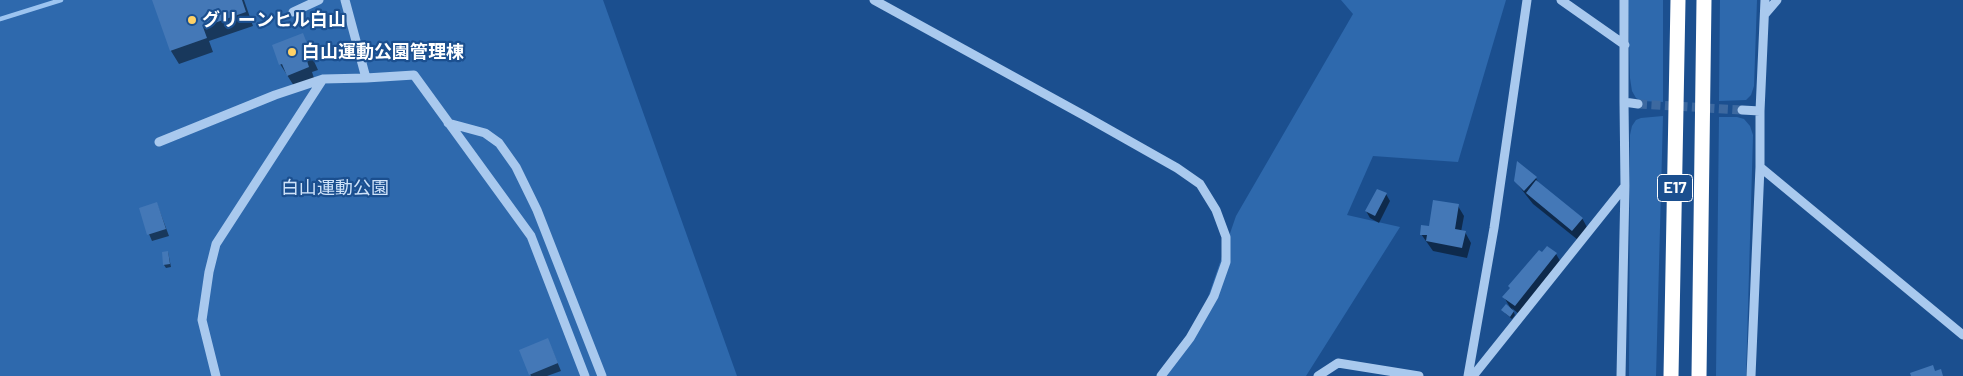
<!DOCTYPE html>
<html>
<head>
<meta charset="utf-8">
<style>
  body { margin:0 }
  canvas { display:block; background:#1b4f8f }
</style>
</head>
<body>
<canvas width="1963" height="376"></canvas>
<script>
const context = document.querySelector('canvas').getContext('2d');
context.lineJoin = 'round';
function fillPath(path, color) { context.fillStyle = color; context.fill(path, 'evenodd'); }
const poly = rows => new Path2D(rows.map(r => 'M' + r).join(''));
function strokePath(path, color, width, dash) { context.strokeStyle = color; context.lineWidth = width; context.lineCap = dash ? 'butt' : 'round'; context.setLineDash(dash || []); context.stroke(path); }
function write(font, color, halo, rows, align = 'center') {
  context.font = font + ' Barlow,"Noto Sans JP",sans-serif'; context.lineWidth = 4.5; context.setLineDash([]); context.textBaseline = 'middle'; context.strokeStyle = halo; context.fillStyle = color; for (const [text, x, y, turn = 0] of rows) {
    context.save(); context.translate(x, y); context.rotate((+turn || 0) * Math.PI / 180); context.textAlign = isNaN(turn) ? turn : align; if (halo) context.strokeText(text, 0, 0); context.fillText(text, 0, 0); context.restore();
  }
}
fillPath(poly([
  [0,0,603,0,737,376,0,376],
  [1341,0,1506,0,1458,162,1373,156,1347,215,1400,227,1306,376,1157,376,1197,329,1236,216,1353,14],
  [1628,0,1663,0,1663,102,1642,101,1636,98,1632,91,1630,78],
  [1720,0,1757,0,1754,86,1751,95,1746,100,1719,101],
  [1663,116,1656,376,1629,376,1630,135,1632,126,1636,120,1641,118],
  [1719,117,1737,117,1744,119,1750,126,1753,135,1746,376,1716,376]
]), '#2e69ad');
fillPath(poly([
  [154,0,244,0,253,26,209,41,213,52,179,64,171,51],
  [302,35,318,70,312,72,314,78,294,86,280,64],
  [1536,178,1539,184,1582,218,1588,229,1578,240,1533,204,1515,181],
  [1386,194,1390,201,1379,223,1370,218,1366,211],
  [157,204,169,236,152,241,149,234],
  [1458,206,1464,216,1461,232,1465,232,1471,243,1467,258,1433,251,1421,234],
  [1548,247,1556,254,1562,264,1521,316,1512,308,1515,315,1512,319,1505,313,1511,309,1504,297],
  [168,252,171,267,166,268,164,265],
  [551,347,561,371,547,376,531,376,520,351]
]), '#0007');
strokePath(poly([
  [0,19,61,0]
]), '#9cc4f0', 4.5);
fillPath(poly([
  [152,0,242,0,246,12,203,27,207,38,170,51],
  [303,33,313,59,307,61,309,67,287,76,282,64,279,65,272,45],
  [1517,161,1537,177,1524,191,1514,181],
  [1536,180,1583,218,1572,231,1526,193],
  [1377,189,1387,193,1375,216,1365,211],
  [1433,200,1459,204,1455,229,1466,231,1462,248,1426,241,1427,235,1420,235,1421,225,1429,226],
  [157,202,166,229,147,235,139,208],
  [1547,246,1557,253,1515,306,1502,297,1510,288,1508,286,1539,250,1542,252],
  [168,251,170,264,163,265,162,252],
  [1506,304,1514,311,1510,317,1501,310],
  [548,338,558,363,529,375,519,350],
  [1933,365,1935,371,1941,369,1943,376,1911,376,1910,373]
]), '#4478b7');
strokePath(poly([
  [1638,104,1742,110]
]), '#3d69a0', 9, [9, 4.5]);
strokePath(poly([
  [874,0,1085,116,1177,168,1200,184,1216,210,1226,237,1226,262,1214,296,1190,338,1161,376],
  [1561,0,1625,45],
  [1624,0,1624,102,1638,104],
  [293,12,319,0],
  [1765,14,1777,0],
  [366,78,414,75,531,236,585,376],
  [1742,110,1760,111,1760,167,1751,376],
  [1760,111,1765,0],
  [448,123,485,133,499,143,516,167,537,210,602,376],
  [159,142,275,95,323,79,366,78,345,0],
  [1760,167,1963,335],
  [216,376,202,320,209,272,216,244,323,79],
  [1318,376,1338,363,1419,376],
  [1468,376,1494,228,1527,0],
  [1473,376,1625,186],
  [1621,376,1625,186,1624,102]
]), '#a9c9ee', 9);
strokePath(poly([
  [1671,376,1678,0],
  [1699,376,1704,0]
]), '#fff', 15);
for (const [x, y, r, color] of [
  [192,20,5,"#ffd166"],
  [292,52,5,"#ffd166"]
]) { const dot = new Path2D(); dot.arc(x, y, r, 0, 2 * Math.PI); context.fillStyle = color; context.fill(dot); strokePath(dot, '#1b4f8f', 2); }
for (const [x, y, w] of [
  [1675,188,35]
]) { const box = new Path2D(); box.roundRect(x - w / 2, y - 13.5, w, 27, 4); context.fillStyle = '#1b4f8f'; context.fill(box); strokePath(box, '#fff', 1); }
write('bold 16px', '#fff', null, [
  ["E17",1675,188]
]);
write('bold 18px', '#fff', '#1b4f8f', [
  ["グリーンヒル白山",202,20],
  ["白山運動公園管理棟",302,52]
], 'left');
write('18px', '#cfe3fa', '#1b4f8f', [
  ["白山運動公園",335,188]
]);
</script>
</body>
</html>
